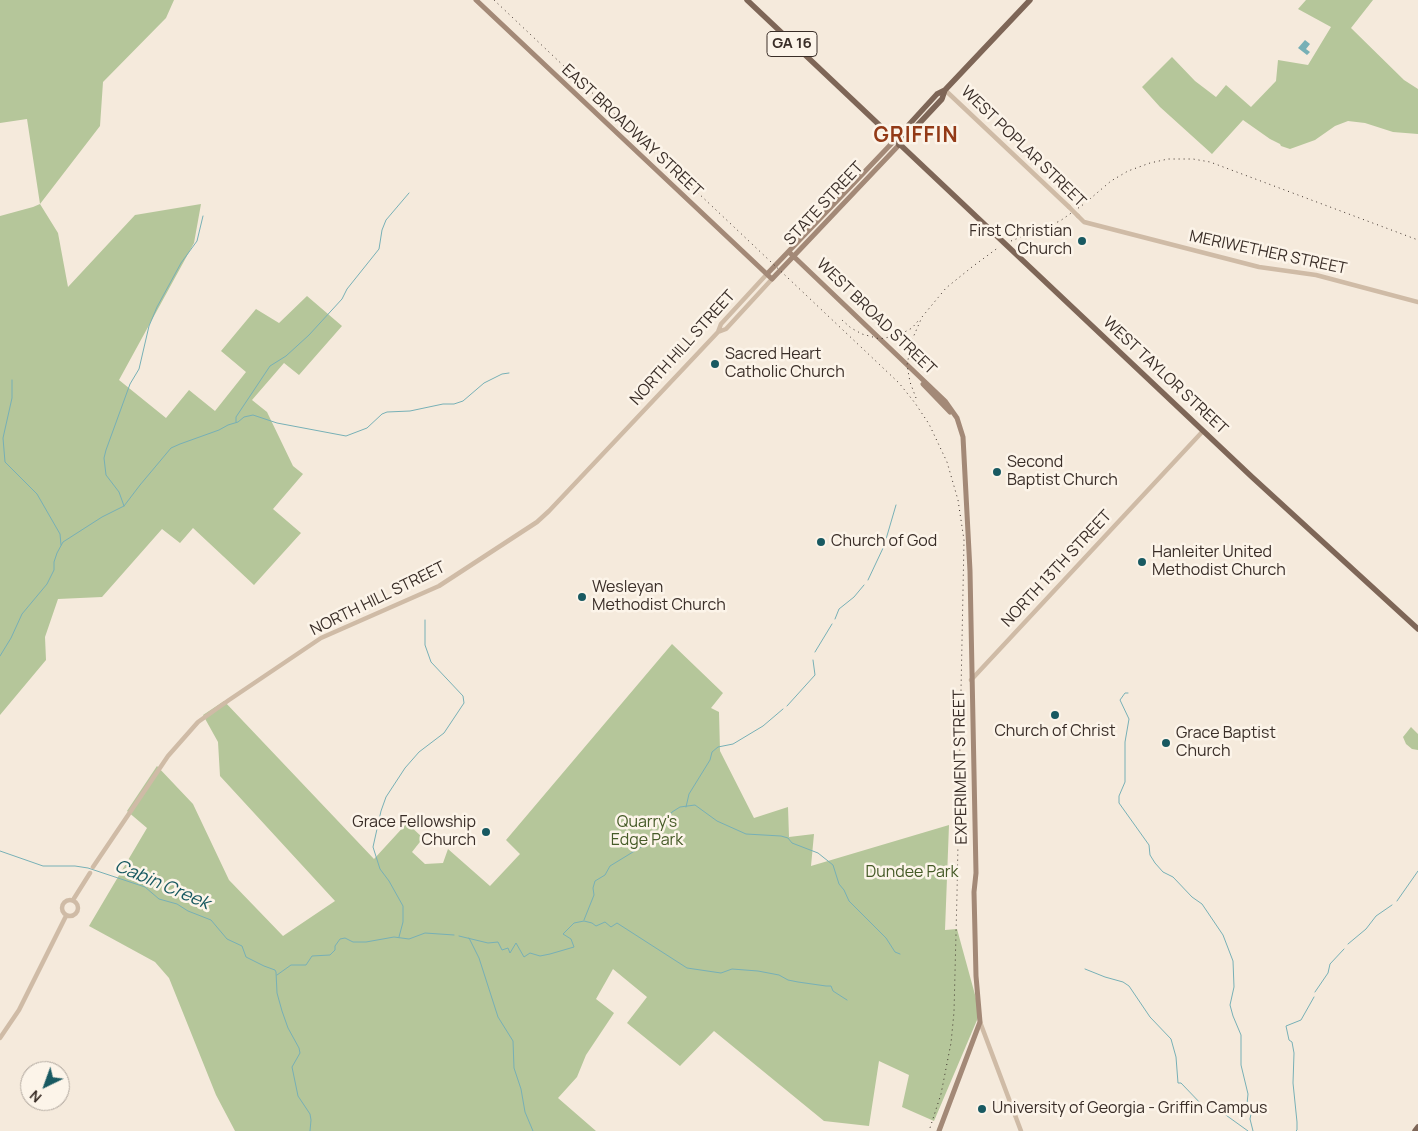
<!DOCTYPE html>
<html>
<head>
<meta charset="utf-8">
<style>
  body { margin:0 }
  #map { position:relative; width:1418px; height:1131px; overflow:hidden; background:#f5eadc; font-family:Manrope,sans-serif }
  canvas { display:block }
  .north { position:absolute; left:20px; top:1061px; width:50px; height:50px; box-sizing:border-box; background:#fcf4e9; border:1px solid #aea59c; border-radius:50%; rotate:222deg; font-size:14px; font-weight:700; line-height:20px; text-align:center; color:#3a2e28 }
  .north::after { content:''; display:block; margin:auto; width:18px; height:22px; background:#185961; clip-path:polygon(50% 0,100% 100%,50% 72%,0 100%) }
</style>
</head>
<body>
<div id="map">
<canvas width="1418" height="1131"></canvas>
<div class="north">N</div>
</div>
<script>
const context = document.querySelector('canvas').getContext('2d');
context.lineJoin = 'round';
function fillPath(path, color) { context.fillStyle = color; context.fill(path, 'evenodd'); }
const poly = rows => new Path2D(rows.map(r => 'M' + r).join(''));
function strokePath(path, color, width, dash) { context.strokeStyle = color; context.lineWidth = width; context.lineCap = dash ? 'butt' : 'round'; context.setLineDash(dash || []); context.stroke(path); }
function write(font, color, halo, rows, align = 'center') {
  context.font = font + ' Manrope,sans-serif'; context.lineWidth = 5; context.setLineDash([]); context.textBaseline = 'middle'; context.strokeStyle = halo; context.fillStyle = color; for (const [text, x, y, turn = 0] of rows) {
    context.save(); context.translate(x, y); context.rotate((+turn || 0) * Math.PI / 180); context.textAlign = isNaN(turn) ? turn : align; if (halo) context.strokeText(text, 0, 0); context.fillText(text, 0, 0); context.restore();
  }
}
fillPath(poly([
  [0,0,174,0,166,18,103,82,100,126,40,204,58,233,68,287,135,215,201,204,194,243,119,380,166,418,189,390,215,411,246,372,221,351,256,309,279,323,307,296,342,326,299,375,284,363,252,400,267,412,293,466,303,474,273,509,301,533,254,585,193,528,180,543,162,529,102,597,58,599,45,637,46,660,0,715,0,216,33,207,40,204,27,119,0,123],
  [1306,0,1373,0,1351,28,1404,80,1418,89,1418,134,1393,132,1365,123,1348,121,1335,126,1315,140,1290,149,1281,146,1280,144,1270,139,1243,120,1212,154,1160,107,1142,87,1172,57,1195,81,1216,97,1226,85,1251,107,1276,81,1278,60,1308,65,1331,27,1298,9],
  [672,644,723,693,711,708,719,712,720,751,754,818,788,807,789,837,814,834,811,866,949,825,945,930,957,929,980,1013,934,1121,902,1107,909,1075,879,1061,869,1126,824,1121,714,1031,680,1066,627,1023,647,997,613,969,596,999,614,1013,586,1055,577,1077,558,1098,596,1131,235,1131,216,1095,169,978,155,962,89,926,147,828,127,811,157,766,193,804,229,880,283,936,335,901,220,776,218,742,203,715,224,701,374,859,407,823,423,838,412,852,425,864,443,863,448,849,490,886,520,854,506,840],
  [1411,727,1418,734,1418,750,1412,749,1406,744,1403,737]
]), '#b5c69a');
fillPath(poly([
  [1305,40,1310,44,1306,49,1310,52,1307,55,1298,48]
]), '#77b0b6');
strokePath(poly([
  [12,380,12,398,3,438,5,462,37,494,60,534,61,545],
  [236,422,236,417,270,366,286,356,309,335,342,299,347,289,379,249,382,230,386,220,409,193],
  [124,506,119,492,106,475,104,458,106,450,130,384,139,369,149,326,157,307,181,263,197,241,203,216],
  [868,580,884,546,896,505],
  [835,619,839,609,854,597,864,585],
  [815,652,832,624],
  [0,656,11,638,22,614,47,584,54,570,54,562,57,553,63,542,102,517,124,506,140,485,171,448,180,444,219,430,228,425,238,422,244,417,253,415,277,423,346,436,367,428,382,414,387,412,410,411,443,404,454,404,463,401,484,383,502,374,509,373],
  [1128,693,1125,693,1120,700,1129,719,1125,742,1125,782,1119,796,1119,803,1149,845,1150,855,1155,863,1163,872,1173,877,1192,897,1202,904,1223,935,1233,961,1234,987,1230,1005,1233,1016,1241,1035,1241,1065,1248,1094,1247,1104,1251,1114,1250,1119,1253,1131],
  [787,706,815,675,813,660],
  [686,807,689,794,710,760,712,752,718,747,733,744,763,726,783,709],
  [0,851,43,866,75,866,88,868,145,887,159,899,177,904,188,911,211,920,227,939,242,946,246,957,264,966,275,970,276,972,277,993,282,1011,288,1028,299,1048,300,1053,292,1067,298,1096,310,1114,311,1120,310,1131],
  [1397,901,1418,871],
  [584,920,594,895,593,888,595,881,605,875,610,866,646,844,666,826,668,817,672,812,680,807,695,805,717,821,746,834,781,836,788,838,792,843,818,853,833,865,839,884,844,890,849,901,886,938,895,952,900,954],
  [459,936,488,943,498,942,502,950,508,948,510,953,516,943,524,957,530,953,540,956,550,954,574,947,571,939,563,934,574,923,584,921,592,923,596,926,605,922,611,927,617,923,687,968,721,973,732,969,758,971,779,975,788,980,798,982,826,986,831,986,833,991,847,1000],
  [399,937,403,922,403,906,389,881,380,869,373,847,381,811,386,797,405,768,419,752,444,733,464,703,463,696,431,662,425,645,425,620],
  [469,938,479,958,498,1017,513,1041,514,1068,521,1089,525,1112,533,1131],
  [1348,944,1366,929,1376,916,1392,905],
  [1085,969,1105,977,1123,982,1129,986,1150,1017,1171,1039,1176,1057,1178,1083,1181,1083,1205,1108,1223,1113,1248,1131],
  [277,975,291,965,306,965,312,956,330,955,335,950,335,946,340,939,345,938,353,942,366,942,394,937,409,939,425,933,454,935],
  [1315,992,1328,973,1330,964,1344,949],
  [1296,1131,1297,1130,1297,1122,1293,1083,1294,1053,1292,1042,1289,1040,1286,1026,1301,1020,1314,997]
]), '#77b0b6', 1);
strokePath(poly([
  [945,90,1069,207],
  [1078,216,1084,222,1259,267,1316,275,1418,302],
  [718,332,726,329,772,279],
  [971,680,1203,431],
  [93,867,168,756,198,722,229,700,321,638,439,586,537,522,549,511,718,332,721,324,767,274],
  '62 908a8 8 0 1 1 16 0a8 8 0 1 1-16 0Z',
  [73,900,90,873],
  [980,1022,1021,1131],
  [0,1038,19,1010,66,916]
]), '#cfbba6', 4.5);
strokePath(poly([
  [476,0,772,279,899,145],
  [789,252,945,401,957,418,963,437,970,571,976,873,974,892,976,976,980,1022,939,1131],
  [767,274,894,141],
  [923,384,950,412]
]), '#a38977', 5);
strokePath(poly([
  [747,0,1252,477,1418,629],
  [894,141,937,94,945,90,1030,0],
  [899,145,942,99,945,90],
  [1415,1131,1418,1127]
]), '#7e6657', 5.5);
strokePath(poly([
  [494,0,899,383,915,403,929,424,947,462,958,500,964,540,957,894,954,1012,951,1043,941,1094,929,1131],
  [1011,241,1060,221,1084,204,1111,181,1128,171,1150,163,1168,159,1193,159,1210,162,1418,240],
  [842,320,851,328,862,334,880,339,899,335,912,328,918,321],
  [916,398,910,382,907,365,912,340,922,317,946,288,972,267,999,247]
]), '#3a2e28', 1, [1, 4]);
strokePath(poly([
  [1069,207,1078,216]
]), '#cfbba6', 4.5);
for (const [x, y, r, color] of [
  [1082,241,5,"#185961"],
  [715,364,5,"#185961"],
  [997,472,5,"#185961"],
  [821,542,5,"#185961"],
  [1142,562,5,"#185961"],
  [582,597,5,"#185961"],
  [1055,715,5,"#185961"],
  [1166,743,5,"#185961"],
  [486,832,5,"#185961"],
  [982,1109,5,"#185961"]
]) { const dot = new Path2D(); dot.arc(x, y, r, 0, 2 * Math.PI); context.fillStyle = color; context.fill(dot); strokePath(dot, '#fcf4e9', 2); }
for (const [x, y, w] of [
  [792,44,50]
]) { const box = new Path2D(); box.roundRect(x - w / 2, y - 12.5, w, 25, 4); context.fillStyle = '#fcf4e9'; context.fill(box); strokePath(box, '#3a2e28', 1); }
write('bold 15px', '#3a2e28', null, [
  ["GA 16",792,44]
]);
write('16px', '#3a2e28', '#fcf4e9', [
  ["EAST BROADWAY STREET",632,131,43],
  ["WEST POPLAR STREET",1023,147,44],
  ["STATE STREET",824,204,-47],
  ["MERIWETHER STREET",1268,253,12],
  ["WEST BROAD STREET",876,317,44],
  ["NORTH HILL STREET",683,348,-48],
  ["WEST TAYLOR STREET",1165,376,43],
  ["NORTH 13TH STREET",1057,569,-47],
  ["NORTH HILL STREET",378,599,-26],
  ["EXPERIMENT STREET",961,767,-91]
]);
write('16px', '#3a2e28', '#fcf4e9', [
  ["First Christian",1072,232,"right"],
  ["Church",1072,250,"right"],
  ["Sacred Heart",725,355],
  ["Catholic Church",725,373],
  ["Second",1007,463],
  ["Baptist Church",1007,481],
  ["Church of God",831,542],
  ["Hanleiter United",1152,553],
  ["Methodist Church",1152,571],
  ["Wesleyan",592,588],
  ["Methodist Church",592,606],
  ["Church of Christ",1055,732,"center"],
  ["Grace Baptist",1176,734],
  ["Church",1176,752],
  ["Grace Fellowship",476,823,"right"],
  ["Church",476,841,"right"],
  ["University of Georgia - Griffin Campus",992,1109]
], 'left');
write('16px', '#465b28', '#fcf4e9', [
  ["Quarry's",647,823],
  ["Edge Park",647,841],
  ["Dundee Park",912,873]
]);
write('italic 18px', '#185961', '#fcf4e9', [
  ["Cabin Creek",162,885,23]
]);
context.letterSpacing = '1px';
write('bold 21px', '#933a17', '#fcf4e9', [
  ["GRIFFIN",916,136]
]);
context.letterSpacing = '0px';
</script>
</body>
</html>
